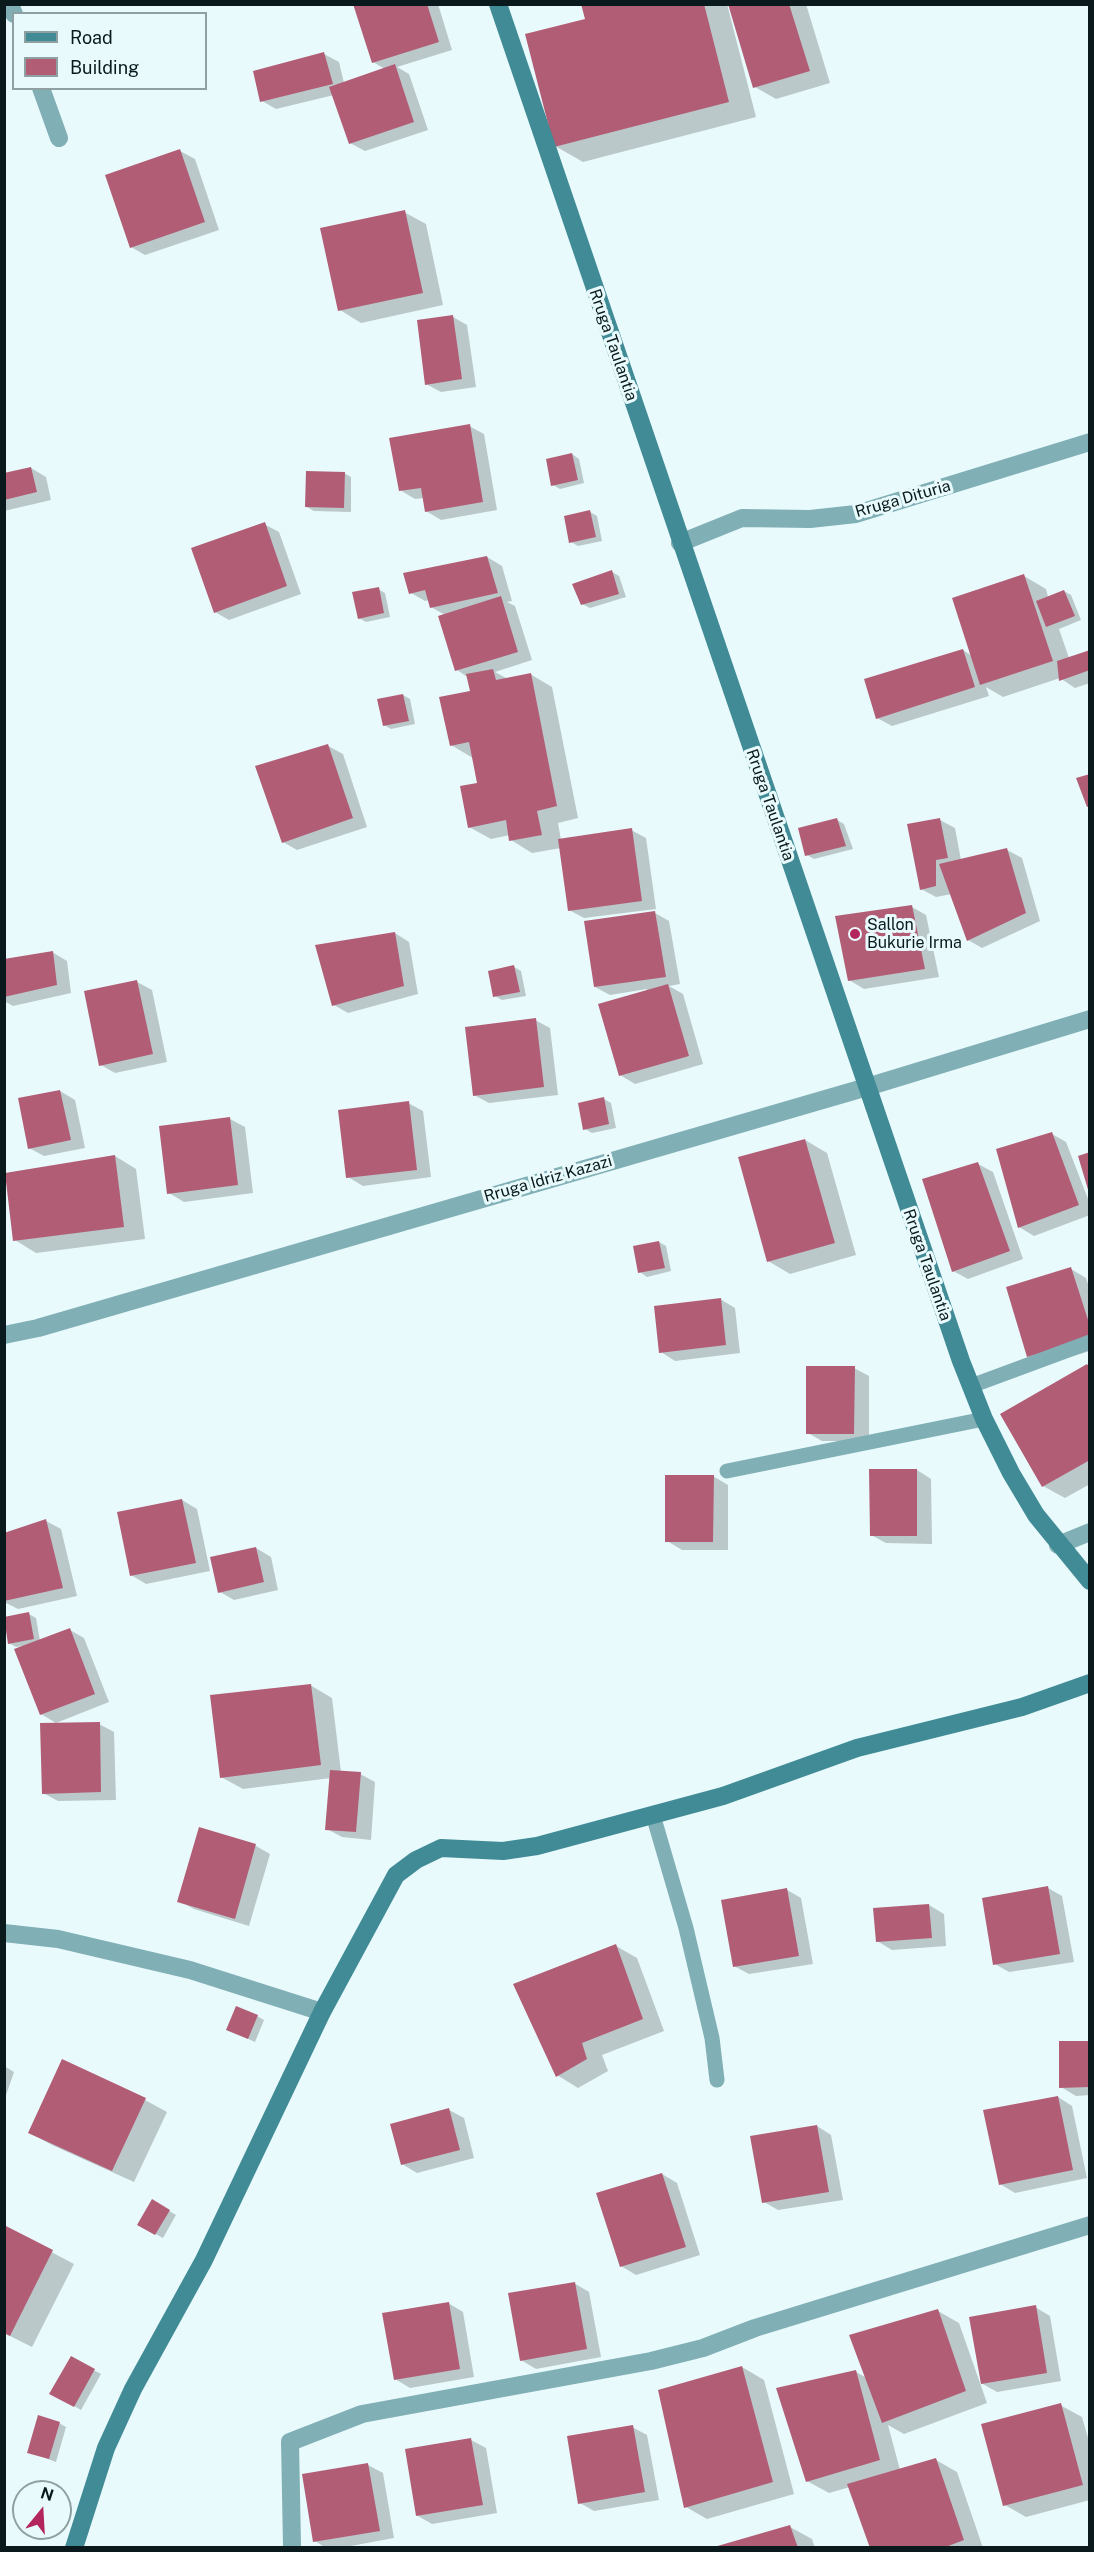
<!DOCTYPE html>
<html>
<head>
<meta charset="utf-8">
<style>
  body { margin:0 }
  #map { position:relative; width:1094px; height:2552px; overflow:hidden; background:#e9fafc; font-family:"Public Sans",sans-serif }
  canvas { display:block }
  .frame { position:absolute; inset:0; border:6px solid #09191c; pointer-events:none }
  .legend { position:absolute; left:12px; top:12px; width:195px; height:78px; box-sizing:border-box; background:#e9fafc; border:2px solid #8fa0a2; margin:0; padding:8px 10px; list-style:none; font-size:18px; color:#09191c }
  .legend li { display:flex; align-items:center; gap:12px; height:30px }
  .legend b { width:30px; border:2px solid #8fa0a2 }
  .north { position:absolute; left:12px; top:2480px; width:60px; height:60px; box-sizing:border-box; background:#e9fafc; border:2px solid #8fa0a2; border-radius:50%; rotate:18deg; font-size:16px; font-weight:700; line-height:24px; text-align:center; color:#09191c }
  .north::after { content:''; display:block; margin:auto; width:21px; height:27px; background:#b2255d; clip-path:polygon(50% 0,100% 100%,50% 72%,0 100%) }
</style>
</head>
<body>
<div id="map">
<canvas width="1094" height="2552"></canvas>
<div class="frame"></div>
<ul class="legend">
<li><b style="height:8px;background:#408b96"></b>Road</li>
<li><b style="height:16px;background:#b15d75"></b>Building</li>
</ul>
<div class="north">N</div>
</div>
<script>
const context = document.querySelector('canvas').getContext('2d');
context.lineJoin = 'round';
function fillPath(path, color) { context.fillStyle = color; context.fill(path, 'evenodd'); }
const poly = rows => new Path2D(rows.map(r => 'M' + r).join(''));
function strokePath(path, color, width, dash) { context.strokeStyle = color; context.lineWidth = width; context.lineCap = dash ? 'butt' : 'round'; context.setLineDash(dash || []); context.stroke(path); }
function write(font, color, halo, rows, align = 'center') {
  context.font = font + ' "Public Sans",sans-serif'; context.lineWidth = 6; context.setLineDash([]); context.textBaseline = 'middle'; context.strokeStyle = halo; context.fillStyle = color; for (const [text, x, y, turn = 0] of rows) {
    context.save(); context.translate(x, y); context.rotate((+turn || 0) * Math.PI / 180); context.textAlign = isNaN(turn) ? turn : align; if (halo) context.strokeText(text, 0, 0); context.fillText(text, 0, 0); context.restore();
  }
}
fillPath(poly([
  [355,4,438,4,452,50,397,67,409,74,428,130,365,151,350,143,334,95,276,109,262,101,324,54,339,62,344,83,385,69,373,62],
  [583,4,727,4,756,117,583,162,555,146,587,20],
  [730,4,806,4,830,83,776,99,755,87],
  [180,151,195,159,219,230,145,255,131,247],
  [404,212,426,224,443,305,361,323,340,310],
  [453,317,467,325,476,387,441,392,426,384],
  [469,426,484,434,497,510,441,520,426,511,424,498,415,499,400,490],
  [572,454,579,459,584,483,560,489,553,485],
  [31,468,46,477,51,500,4,511,4,475],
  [344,473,351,477,351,512,314,511,307,507],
  [590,512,597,516,602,541,578,546,571,542],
  [264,524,279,532,301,594,229,620,215,612],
  [487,557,502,566,512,601,507,602,515,606,532,660,495,672,508,679,530,674,552,687,578,818,558,823,561,840,631,830,646,838,656,909,584,918,569,910,561,848,532,853,511,840,510,835,491,839,469,827,479,784,473,758,451,745,472,692,469,678,457,670,445,615,431,607,429,600,425,601,411,593],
  [612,572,619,576,626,597,590,608,582,604],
  [1024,576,1046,589,1048,597,1064,591,1071,595,1081,620,1059,629,1069,658,1090,651,1090,683,1075,688,1060,678,1003,697,986,687,989,696,892,726,877,718,963,650,972,656],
  [378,589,385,593,390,617,366,622,359,618],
  [403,695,410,699,415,724,391,729,384,725],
  [328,746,343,754,367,827,297,850,283,842],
  [837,820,844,824,853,849,814,859,807,855],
  [940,820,955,828,961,860,1007,850,1022,858,1040,921,982,948,968,940,952,894,936,897,921,889],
  [912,907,926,915,939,977,864,989,849,980],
  [655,913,669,921,680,984,669,986,683,994,703,1064,635,1084,620,1075,647,989,610,995,595,987],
  [395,933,409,942,418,994,348,1013,334,1005],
  [52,952,67,961,71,993,13,1006,4,1001,4,961],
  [514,967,521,971,526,996,502,1000,495,996],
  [137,982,152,990,167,1062,115,1073,101,1065],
  [535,1020,550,1028,558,1095,489,1103,474,1095],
  [60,1091,75,1100,85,1148,44,1156,29,1148],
  [604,1099,611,1103,616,1128,592,1133,585,1129],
  [408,1103,423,1111,431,1177,363,1186,348,1177],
  [230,1119,245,1127,253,1193,184,1202,169,1193],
  [1052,1134,1066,1142,1090,1204,1090,1215,1034,1236,1019,1227],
  [805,1140,827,1153,856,1255,790,1274,768,1261],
  [115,1156,136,1169,145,1239,36,1253,15,1240],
  [978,1164,993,1172,1023,1259,968,1279,953,1271],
  [659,1242,666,1246,671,1271,647,1277,640,1272],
  [1071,1269,1086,1278,1090,1290,1090,1351,1043,1365,1028,1356],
  [720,1299,735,1308,740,1353,675,1361,661,1352],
  [1087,1366,1090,1367,1090,1484,1065,1498,1043,1486],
  [854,1368,869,1376,869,1441,822,1441,808,1433],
  [917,1470,931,1479,932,1544,886,1543,871,1535],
  [713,1476,728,1485,728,1550,682,1550,667,1541],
  [182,1500,197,1509,210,1571,146,1584,131,1575],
  [46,1521,61,1529,77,1596,18,1609,4,1602,4,1534],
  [256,1548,271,1557,278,1590,234,1600,220,1592],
  [29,1614,36,1618,40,1641,70,1630,84,1638,109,1702,56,1723,41,1714,24,1646,16,1647,9,1643],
  [310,1685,332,1698,341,1772,360,1774,375,1782,371,1840,342,1837,327,1829,331,1778,243,1789,221,1777],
  [99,1724,114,1732,116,1800,58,1801,43,1793],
  [200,1829,256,1846,270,1854,249,1926,194,1909,179,1901],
  [1048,1888,1062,1896,1074,1962,1009,1972,995,1964],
  [787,1890,801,1898,813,1964,749,1974,734,1966],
  [929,1905,944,1914,946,1946,892,1950,877,1941],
  [616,1946,637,1958,664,2031,602,2055,608,2071,578,2088,557,2075],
  [257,2016,264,2020,255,2042,235,2033],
  [1090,2042,1090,2095,1076,2096,1061,2087],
  [4,2066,14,2072,4,2101],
  [1058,2097,1072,2106,1087,2178,1015,2193,1000,2184],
  [145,2100,167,2112,134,2182,52,2145,30,2133],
  [449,2110,464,2118,474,2158,417,2173,402,2164],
  [817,2126,831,2135,843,2200,778,2210,764,2202],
  [662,2174,677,2183,700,2255,636,2275,621,2266],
  [152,2201,176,2215,163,2238,139,2225],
  [4,2227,74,2264,32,2347,4,2333],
  [574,2283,589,2292,601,2357,536,2369,521,2360],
  [448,2303,463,2312,474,2377,410,2388,395,2379],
  [1035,2307,1050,2316,1061,2381,997,2392,981,2383],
  [938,2311,959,2323,987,2403,904,2434,888,2425,900,2470,936,2460,957,2472,983,2548,872,2548,850,2487,829,2493,807,2481,856,2372,867,2378],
  [71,2358,101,2374,81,2410,51,2393],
  [742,2367,764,2380,794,2494,707,2519,686,2507],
  [1060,2405,1082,2417,1090,2445,1090,2500,1026,2517,1005,2505],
  [59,2423,66,2427,56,2462,29,2452],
  [632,2427,647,2435,659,2500,594,2511,580,2503],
  [471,2440,486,2448,497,2513,432,2524,418,2516],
  [368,2465,383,2473,394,2538,340,2548,326,2548,315,2541],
  [790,2527,812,2539,815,2548,717,2548]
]), '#0003');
fillPath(poly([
  [353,4,427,4,439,42,372,63],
  [581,4,704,4,729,102,554,147,525,34,585,19],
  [728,4,789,4,810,71,753,88],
  [324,52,333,84,260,102,253,71],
  [395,64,414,122,349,144,329,87],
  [180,149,205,222,130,248,105,175],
  [405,210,423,293,338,311,320,228],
  [453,315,462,379,425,385,417,320],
  [470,424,483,502,425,512,421,488,399,491,389,438],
  [572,453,578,480,551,486,546,459],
  [31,467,37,492,4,500,4,473],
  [306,471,345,472,344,508,305,507],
  [590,510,596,537,569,543,564,516],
  [265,522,287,586,214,613,191,548],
  [487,556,498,593,430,608,425,590,409,594,403,573],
  [612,570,619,594,581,605,572,584],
  [1024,574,1053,661,980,685,952,598],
  [379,587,384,613,358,619,352,592],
  [1064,590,1075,616,1046,627,1036,601],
  [501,596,518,652,455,671,438,616],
  [963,649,975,687,876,719,864,679],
  [1090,650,1090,670,1059,681,1057,661],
  [493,669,496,680,531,673,557,806,537,811,542,835,509,841,506,820,468,828,460,786,477,783,469,742,450,746,439,697,470,691,466,674],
  [403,694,409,721,383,726,377,699],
  [328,744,353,818,282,843,255,766],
  [1090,774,1090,806,1087,807,1076,778],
  [837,818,846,846,805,856,798,828],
  [940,818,948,858,936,860,936,886,920,890,907,824],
  [632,828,642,901,568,911,558,839],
  [1007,848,1026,913,967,941,939,864],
  [912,905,925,969,848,981,835,916],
  [655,911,666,977,594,987,584,921],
  [395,932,404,986,332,1006,315,945],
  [53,951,57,985,4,997,4,959],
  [514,965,520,992,493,997,488,971],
  [137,980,153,1054,99,1066,84,991],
  [668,984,689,1056,619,1076,598,1004],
  [536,1018,544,1087,473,1096,465,1027],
  [60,1090,71,1140,28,1149,18,1098],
  [604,1097,609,1124,583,1130,578,1103],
  [409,1101,417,1170,346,1178,338,1110],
  [230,1117,238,1185,167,1194,159,1126],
  [1052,1132,1079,1205,1018,1228,996,1149],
  [805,1139,835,1243,767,1262,738,1157],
  [1090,1152,1090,1193,1089,1193,1078,1156],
  [115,1155,124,1227,13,1241,5,1173],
  [978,1162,1010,1251,952,1272,922,1179],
  [659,1241,665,1268,638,1273,633,1246],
  [1071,1267,1090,1326,1090,1338,1027,1357,1006,1287],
  [721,1298,726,1345,659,1353,654,1306],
  [1087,1364,1090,1368,1090,1460,1042,1487,1000,1414],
  [806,1366,855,1366,854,1434,806,1434],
  [869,1469,917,1469,917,1536,870,1536],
  [665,1475,714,1475,713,1542,665,1542],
  [182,1499,196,1563,130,1576,117,1512],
  [46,1519,63,1588,4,1601,4,1533],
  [256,1547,264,1582,218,1593,210,1557],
  [29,1612,34,1639,8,1644,4,1617],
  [70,1628,95,1694,40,1715,14,1649],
  [311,1684,321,1765,220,1778,210,1695],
  [100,1722,101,1792,42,1794,40,1723],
  [330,1770,361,1772,356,1832,325,1830],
  [199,1827,256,1844,235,1919,177,1902],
  [1048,1886,1060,1954,993,1965,982,1898],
  [787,1888,799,1956,733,1967,721,1900],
  [929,1904,932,1938,876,1942,873,1908],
  [616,1944,643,2019,582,2043,587,2059,556,2077,513,1984],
  [236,2006,258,2015,248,2039,226,2030],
  [1059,2041,1090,2041,1090,2087,1059,2088],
  [62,2059,146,2098,112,2171,28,2133],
  [1058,2096,1073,2170,999,2185,983,2110],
  [449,2108,460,2150,401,2165,390,2124],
  [817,2125,829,2192,762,2203,750,2136],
  [662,2173,686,2247,620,2267,596,2193],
  [152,2199,170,2210,155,2235,137,2225],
  [4,2225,53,2250,10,2336,4,2333],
  [575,2282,587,2349,520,2361,508,2293],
  [449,2302,460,2369,394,2380,382,2313],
  [1036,2305,1047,2373,981,2384,969,2317],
  [938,2309,966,2391,882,2423,849,2335],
  [71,2356,95,2369,74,2407,49,2394],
  [742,2366,773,2482,684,2508,658,2390],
  [856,2370,880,2460,806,2482,776,2388],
  [1061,2403,1083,2485,1003,2506,981,2424],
  [38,2415,60,2422,49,2459,27,2453],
  [633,2425,645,2492,578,2504,567,2436],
  [471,2438,483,2505,416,2516,405,2449],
  [936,2458,964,2540,943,2548,870,2548,847,2484],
  [368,2463,380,2531,313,2542,302,2474],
  [790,2525,798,2548,714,2548,714,2547]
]), '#b15d75');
strokePath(poly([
  [971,1386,1090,1342],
  [727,1471,984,1419],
  [653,1815,686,1928,712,2038,717,2080]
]), '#80afb5', 15);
strokePath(poly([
  [10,4,14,14],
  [41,88,59,138],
  [680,543,742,518,810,519,856,514,1090,442],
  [4,1335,38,1328,867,1087,1090,1019],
  [1058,1545,1090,1532],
  [4,1933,58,1939,190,1970,322,2012],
  [292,2546,290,2442,362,2414,651,2361,703,2348,755,2328,1090,2225]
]), '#80afb5', 18);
strokePath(poly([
  [498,4,961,1361,984,1419,1011,1473,1036,1515,1090,1581],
  [74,2548,106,2448,133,2389,204,2260,322,2012,396,1875,416,1860,441,1848,503,1851,537,1846,723,1796,857,1748,1022,1707,1090,1683]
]), '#408b96', 18);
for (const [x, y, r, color] of [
  [855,934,6,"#b2255d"]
]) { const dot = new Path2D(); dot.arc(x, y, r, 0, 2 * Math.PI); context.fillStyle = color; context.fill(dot); strokePath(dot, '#e9fafc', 2); }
write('16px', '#09191c', '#e9fafc', [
  ["Rruga Taulantia",613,345,71],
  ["Rruga Dituria",903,499,-16],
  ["Rruga Taulantia",770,805,71],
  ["Rruga Idriz Kazazi",548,1179,-16],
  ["Rruga Taulantia",927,1265,71]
]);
write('16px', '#09191c', '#e9fafc', [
  ["Sallon",867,925],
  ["Bukurie Irma",867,943]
], 'left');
</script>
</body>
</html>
